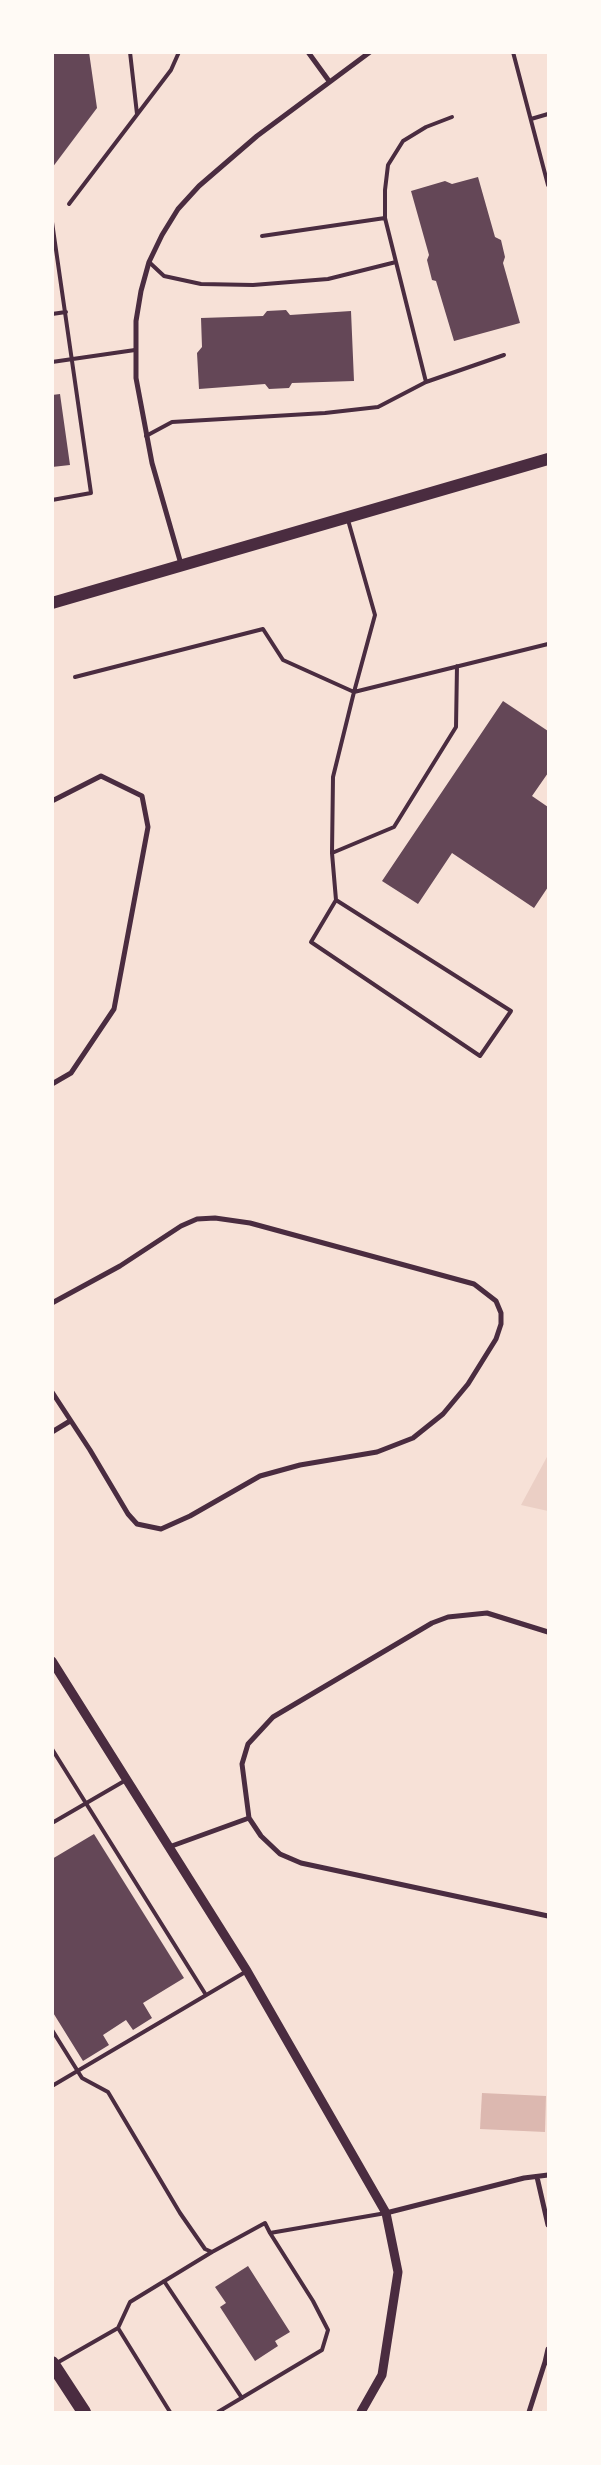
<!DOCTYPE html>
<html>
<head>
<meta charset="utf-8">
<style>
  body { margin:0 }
  #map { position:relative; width:601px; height:2465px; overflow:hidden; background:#f7e1d7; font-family:Lora,serif }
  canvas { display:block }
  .frame { position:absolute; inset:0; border:54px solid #fffaf5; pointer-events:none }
</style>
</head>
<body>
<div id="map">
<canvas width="601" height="2465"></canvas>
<div class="frame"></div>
</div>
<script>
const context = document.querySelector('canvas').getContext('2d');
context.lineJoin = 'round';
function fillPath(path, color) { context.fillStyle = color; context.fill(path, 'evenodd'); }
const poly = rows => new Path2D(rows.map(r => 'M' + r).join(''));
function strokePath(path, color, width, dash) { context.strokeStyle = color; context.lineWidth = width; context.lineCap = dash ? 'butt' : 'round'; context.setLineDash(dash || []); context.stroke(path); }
fillPath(poly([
  [548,1455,548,1511,521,1505]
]), '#ebcfc5');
fillPath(poly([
  [482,2093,546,2096,545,2132,480,2129]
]), '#dcb8b0');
fillPath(poly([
  [52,52,89,52,97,108,52,168],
  [478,177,495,237,501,240,505,257,503,263,520,323,454,341,436,281,432,280,427,260,429,255,411,191,445,181,452,184],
  [286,310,290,315,351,311,354,381,292,383,289,388,269,389,265,384,199,389,197,353,202,347,201,318,263,316,267,311],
  [60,394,70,465,52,467,52,395],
  [503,701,548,731,548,773,532,796,548,807,548,887,534,908,452,853,418,904,382,881],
  [94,1834,184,1978,143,2003,152,2018,133,2030,126,2020,103,2035,109,2045,83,2061,52,2011,52,1859],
  [248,2266,290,2332,275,2341,278,2346,255,2361,220,2307,226,2303,215,2287]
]), '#644757');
strokePath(poly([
  [130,52,137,114],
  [513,52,548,185],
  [531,119,548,114],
  [69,204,171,70,179,52],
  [52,222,91,493,52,500],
  [262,236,385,218],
  [149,262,164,276,201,284,253,285,328,279,396,262],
  [52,314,66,312],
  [52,362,135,350],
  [426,382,385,218,385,190,388,165,403,141,426,127,452,117],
  [146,436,172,422,325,413,378,407,426,382,504,355],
  [348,520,375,615,354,692,548,644],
  [75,677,263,629,283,660,354,692,333,777,332,853,336,900,311,942,480,1056,511,1011,336,900],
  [332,853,394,827,456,727,457,666],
  [52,1749,206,1995],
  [52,1823,126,1780],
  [52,2030,82,2078,108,2092,180,2213,205,2249,212,2252,265,2223,270,2233,386,2213],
  [52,2086,247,1971],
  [164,2281,242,2398],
  [55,2364,118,2328],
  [170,2412,118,2328,130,2302,212,2252],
  [218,2412,322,2350,328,2330,313,2301,270,2233]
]), '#4a2c40', 4);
strokePath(poly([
  [308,52,329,81],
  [181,564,152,463,136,378,136,321,141,291,149,262,162,235,178,209,199,186,257,136,370,52],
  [52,801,101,776,142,796,148,827,114,1009,71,1073,52,1084],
  [52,1303,120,1266,181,1226,197,1219,215,1218,250,1223,474,1284,496,1301,501,1313,501,1324,496,1339,468,1384,443,1414,413,1438,377,1452,300,1465,260,1476,190,1516,161,1529,137,1524,128,1514,90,1450,52,1392],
  [52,1432,70,1421],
  [548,1632,487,1613,448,1617,432,1623,273,1717,248,1744,242,1764,249,1818,261,1836,280,1854,301,1863,548,1916],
  [169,1847,249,1818],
  [537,2177,548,2225],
  [386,2213,524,2178,548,2175],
  [545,2362,548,2349],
  [529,2412,545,2362,548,2363]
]), '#4a2c40', 5);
strokePath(poly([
  [52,1661,247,1971,386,2213,398,2272,382,2375,361,2412]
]), '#4a2c40', 9);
strokePath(poly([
  [52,603,548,459]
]), '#4a2c40', 12);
strokePath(poly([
  [52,2363,84,2412]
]), '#4a2c40', 14);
</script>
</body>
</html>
